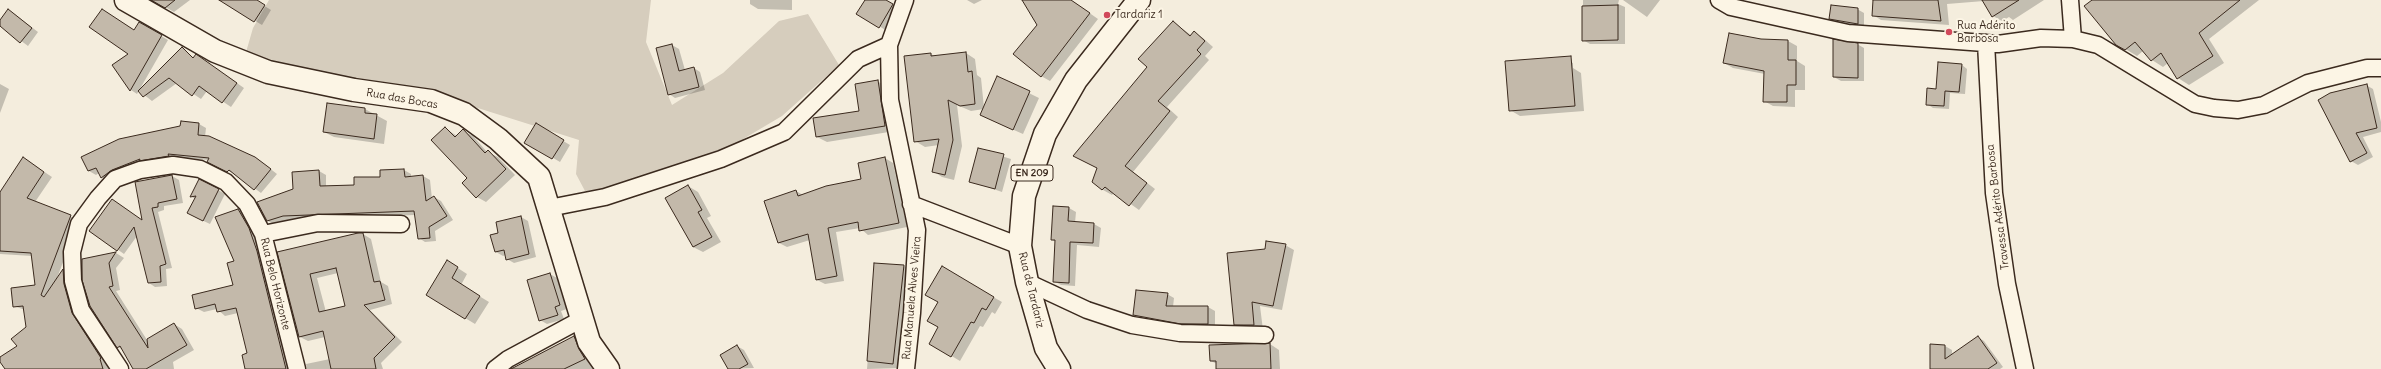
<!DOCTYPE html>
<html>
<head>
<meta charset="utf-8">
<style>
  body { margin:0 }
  canvas { display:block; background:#f4eddd }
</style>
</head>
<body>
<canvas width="2381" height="369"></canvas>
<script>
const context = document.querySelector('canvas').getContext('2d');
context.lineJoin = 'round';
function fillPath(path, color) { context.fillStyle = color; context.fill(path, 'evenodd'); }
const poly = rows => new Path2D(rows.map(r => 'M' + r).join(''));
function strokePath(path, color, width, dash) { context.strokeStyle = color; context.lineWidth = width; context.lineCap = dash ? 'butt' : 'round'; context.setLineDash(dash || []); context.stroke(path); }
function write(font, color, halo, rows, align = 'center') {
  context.font = font + ' Delius,sans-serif'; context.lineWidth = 4; context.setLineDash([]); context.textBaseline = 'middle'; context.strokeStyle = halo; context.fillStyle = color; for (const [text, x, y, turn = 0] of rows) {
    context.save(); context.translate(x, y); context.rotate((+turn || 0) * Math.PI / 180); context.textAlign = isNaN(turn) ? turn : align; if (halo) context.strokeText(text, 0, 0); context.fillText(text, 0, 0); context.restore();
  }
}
fillPath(poly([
  [269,0,651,0,646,42,672,105,723,73,779,21,808,14,839,65,782,116,728,148,667,173,613,190,585,191,576,174,579,140,462,103,242,66,253,28]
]), '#d6cdbd');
fillPath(poly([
  [153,0,190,0,174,12],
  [255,0,271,10,262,25,222,1],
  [750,0,792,0,792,10,758,9,750,4],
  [866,0,885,0,900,9,887,31,858,13],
  [967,0,982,0,974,4],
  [1023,0,1071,0,1098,19,1050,81,1041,76,1038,25],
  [1583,0,1619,0,1618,4,1625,7,1625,44,1590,44,1583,40],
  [1623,0,1660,0,1647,17],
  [1874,0,2044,0,2013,20,2009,17,2002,21,1993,16,1984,1,1947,4,1949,25,1881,20,1873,15],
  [2093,0,2259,0,2209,39,2224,63,2189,85,2178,78,2168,63,2163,67,2152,60,2143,51,2137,56,2117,44],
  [1857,9,1864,13,1864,27,1837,22,1830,19],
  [9,10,38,32,28,46,0,25,0,21],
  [1173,22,1191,35,1194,32,1203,38,1213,47,1205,56,1209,60,1167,107,1178,117,1133,172,1155,189,1139,210,1114,192,1112,195,1103,190,1093,181,1098,168,1074,156,1148,67],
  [139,23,168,40,137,94,131,90,114,65,130,54,134,31],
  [1761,40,1788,41,1797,46,1797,61,1805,66,1805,90,1795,90,1795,107,1773,106,1764,101,1765,74,1733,68,1724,63],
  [1857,44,1864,48,1864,81,1841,81,1834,77],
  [672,45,679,49,685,70,694,68,700,72,705,90,675,98,669,94],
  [182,49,194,58,204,60,244,88,231,107,207,91,201,99,177,83,152,101,139,91],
  [966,53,975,59,977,75,981,78,984,108,998,78,1039,98,1023,134,991,120,984,109,971,111,957,105,962,146,954,180,942,177,933,171,939,145,925,147,915,141,931,54,936,57],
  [1563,58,1573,63,1573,68,1581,73,1584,111,1520,116,1510,110],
  [1962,65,1967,69,1965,94,1950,93,1949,109,1933,108,1927,104,1937,90],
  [877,81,887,87,895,131,827,142,817,137,814,119,860,112],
  [0,84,9,89,0,113],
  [2366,85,2373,89,2381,122,2381,132,2363,137,2373,157,2358,165,2351,161,2330,94],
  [365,109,387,121,384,144,334,137,324,132],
  [182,122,199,124,206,128,205,137,255,157,277,174,261,193,235,174,215,165,209,160,175,157,175,160,108,181,101,177,99,173,96,175,89,171,83,158,181,127],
  [536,125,570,145,560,162,526,142],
  [445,128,457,136,463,131,473,136,487,152,498,157,515,175,486,202,477,197],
  [979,149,1011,159,1002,192,970,181],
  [885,158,893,163,907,227,868,235,860,228,836,232,844,281,825,284,817,280,810,240,787,247,779,243,796,191,803,195,862,180],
  [31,163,52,177,35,202,79,220,57,278,63,270,71,275,109,369,6,369,0,360,18,346,27,328,25,310,14,306,36,286,32,256,0,254,0,195],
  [404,170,411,174,411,177,423,176,430,180,432,199,434,197,441,201,453,220,435,231,436,241,425,242,419,238,415,215,291,219,275,225,268,221,294,189,319,171,326,175,326,186,355,185,381,178,381,171],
  [172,176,179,180,183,203,164,206,164,210,158,212,172,268,166,269,167,286,155,287,149,283,137,236,124,254,91,231,143,221,136,183],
  [688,186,698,192,711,216,707,218,721,242,703,252,693,247],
  [218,190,225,194,210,224,195,217,195,199,191,196],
  [1054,207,1069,208,1076,212,1075,223,1094,224,1101,228,1099,247,1077,245,1075,286,1061,285,1054,281,1056,242,1052,240],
  [238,210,246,214,257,233,293,369,246,369,248,354,238,313,225,316,217,309,204,312,196,308,234,286],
  [521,217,528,221,536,257,514,263,507,259,506,255,503,256,496,252,500,234],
  [363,234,371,239,381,282,388,286,392,304,370,310,402,342,381,363,383,369,307,369,306,364,330,359,325,337,308,341,300,337,278,252],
  [338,273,346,306,326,312,317,278],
  [1285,245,1294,250,1282,310,1260,306,1263,330,1244,329,1235,324,1266,250],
  [116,253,124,258,116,268,120,290,116,291,147,340,174,324,182,329,194,350,173,362,174,369,134,369,123,350,118,347,83,259],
  [447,261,467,274,461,285,489,302,475,324,427,295],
  [875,264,904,266,912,270,901,368,867,369],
  [942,268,1002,302,995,314,992,312,983,327,980,326,960,361,930,343,939,327],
  [550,274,557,278,567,309,561,311,564,319,547,324,540,320,528,280],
  [1167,294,1174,298,1173,307,1208,307,1215,311,1215,327,1189,327,1141,319,1134,315],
  [574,337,581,341,596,369,517,369],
  [1978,337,1984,341,2003,367,2000,369,1931,369,1931,345,1945,346,1952,350,1952,355],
  [1270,344,1279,350,1280,369,1217,369,1217,364,1211,361],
  [737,346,744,350,754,368,729,369]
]), '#0003');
const building = poly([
  [151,0,175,0,165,8,151,0],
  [219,0,257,0,265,5,254,22,219,0],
  [865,0,886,0,893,4,879,28,856,14,865,0],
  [1022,0,1071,0,1090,13,1041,77,1013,54,1037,25,1022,0],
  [1873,0,1938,0,1941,21,1872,16,1873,0],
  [1982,0,2019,0,1992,17,1982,0],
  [2092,0,2240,0,2199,33,2213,56,2177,79,2161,53,2151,61,2135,42,2125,50,2116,45,2084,6,2092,0],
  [1618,5,1618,40,1582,41,1582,6,1618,5],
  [1831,5,1858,8,1858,24,1829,19,1831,5],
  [8,9,32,28,20,43,0,26,0,20,8,9],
  [102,9,134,30,139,22,162,35,130,91,112,65,128,54,89,27,102,9],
  [1173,21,1190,36,1194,31,1205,41,1197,50,1201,54,1158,101,1170,111,1125,166,1147,183,1129,206,1105,187,1102,190,1092,182,1097,168,1073,156,1147,67,1138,59,1173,21],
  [1729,33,1761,39,1788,40,1788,60,1796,60,1796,85,1787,85,1787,102,1763,102,1764,71,1723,63,1729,33],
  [1833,39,1858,43,1858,78,1833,77,1833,39],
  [672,44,679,71,694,67,699,87,668,95,656,48,672,44],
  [182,47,193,58,196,54,237,83,222,103,199,86,192,96,169,78,143,97,138,91,182,47],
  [966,52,968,72,972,71,975,104,960,106,948,100,953,140,945,175,932,172,939,139,914,142,904,56,931,53,931,56,966,52],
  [1571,56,1575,106,1509,111,1505,61,1571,56],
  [1938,62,1962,64,1959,92,1945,91,1944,106,1926,105,1927,88,1936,89,1938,62],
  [997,76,1030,91,1013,130,980,115,997,76],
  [878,80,885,126,816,137,813,118,859,111,855,84,878,80],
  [2367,84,2377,128,2356,133,2367,153,2350,162,2318,100,2330,93,2367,84],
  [327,103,365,108,365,113,377,114,374,139,323,132,327,103],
  [181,121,199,123,198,135,209,136,255,157,271,169,254,190,229,170,227,172,207,162,209,158,168,154,169,156,139,161,140,159,112,170,101,178,96,168,88,171,81,157,119,139,180,126,181,121],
  [536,123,564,140,552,159,524,143,536,123],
  [445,127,455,137,463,129,485,153,488,150,506,169,476,198,462,183,467,178,431,140,445,127],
  [978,148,1004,154,995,189,969,182,978,148],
  [23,157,44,172,27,198,71,215,41,295,44,297,63,269,64,284,72,313,101,358,100,359,103,369,5,369,0,362,0,357,17,346,11,339,26,327,23,306,13,307,11,288,35,285,31,253,0,251,0,192,23,157],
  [885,157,899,223,859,231,858,222,828,228,837,276,816,280,808,234,778,243,764,201,796,190,798,196,826,186,861,179,858,163,885,157],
  [404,169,405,177,423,175,426,201,434,196,447,216,429,227,430,238,418,239,414,211,283,216,267,221,257,202,293,189,292,172,319,170,320,186,354,185,354,177,380,177,380,170,404,169],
  [172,175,177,199,158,203,158,207,152,208,166,264,160,266,161,282,148,283,134,227,117,251,89,231,112,199,142,220,135,182,172,175],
  [199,179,219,189,203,221,187,213,196,196,190,197,199,179],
  [688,185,702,210,698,212,712,237,693,247,665,198,688,185],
  [1053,206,1069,207,1068,221,1094,223,1093,243,1070,242,1069,283,1053,282,1055,240,1051,240,1053,206],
  [238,209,249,228,257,251,286,369,245,369,242,355,247,353,236,308,217,312,215,304,195,309,192,295,233,285,227,263,234,261,215,217,238,209],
  [521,216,529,254,506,260,504,250,495,252,490,235,498,233,496,222,521,216],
  [358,233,363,233,374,282,380,281,385,300,364,305,395,337,374,358,376,369,331,369,323,331,299,337,277,252,358,233],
  [336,268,345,306,319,312,310,274,336,268],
  [1266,241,1286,244,1273,306,1252,302,1254,325,1234,325,1227,253,1265,249,1266,241],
  [116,252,109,263,113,286,109,287,148,348,147,339,174,323,187,345,146,369,133,369,120,346,117,348,90,306,82,280,82,259,116,252],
  [447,260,458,267,452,278,480,296,465,319,426,295,447,260],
  [874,263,904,265,893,364,867,361,874,263],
  [942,266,994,297,986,310,982,308,974,323,971,322,951,357,929,344,938,327,927,321,938,302,925,295,942,266],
  [550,273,560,305,555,307,558,315,539,321,527,280,550,273],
  [1136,290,1168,293,1166,306,1208,306,1208,324,1181,324,1133,315,1136,290],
  [574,336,579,349,585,359,564,369,511,369,574,336],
  [1978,336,1997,363,1988,369,1930,369,1930,344,1945,345,1945,359,1978,336],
  [1270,343,1271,369,1216,369,1216,361,1210,361,1209,345,1270,343],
  [737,345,748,364,739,369,728,369,720,355,737,345]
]);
fillPath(building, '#c3b9aa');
strokePath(building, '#3b2a1e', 1);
const street = poly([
  [905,0,889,45,890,100,917,230,912,313,906,369],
  [1719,0,1731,7,1848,33,1998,44,2041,38,2073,39,2098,45,2195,104,2214,108,2238,110,2264,105,2308,83,2367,68,2381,68],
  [2070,0,2073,39],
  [1986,43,1994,193,2007,284,2025,369],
  [911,204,1020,246],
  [549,208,605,197,721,159,784,132,858,59,889,45],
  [263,234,318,223,401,224],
  [1027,282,1087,310,1132,325,1180,333,1265,335],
  [120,369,81,310,73,281,72,252,79,224,98,198,115,179,140,170,173,165,200,169,226,182,247,204,263,234,297,369],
  [495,369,508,359,582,319]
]);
const secondary = poly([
  [126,0,215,51,268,72,354,90,431,101,464,114,498,139,539,177,589,342,608,369]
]);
const primary = poly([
  [1059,369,1046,348,1027,282,1020,246,1024,196,1045,134,1076,80,1139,0]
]);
strokePath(street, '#3b2a1e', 19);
strokePath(secondary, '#3b2a1e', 25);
strokePath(primary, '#3b2a1e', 25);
strokePath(street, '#fcf5e5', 16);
strokePath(secondary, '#fcf5e5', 22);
strokePath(primary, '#fcf5e5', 22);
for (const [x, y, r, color] of [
  [1107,15,4,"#d1495b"],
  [1949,32,4,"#d1495b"]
]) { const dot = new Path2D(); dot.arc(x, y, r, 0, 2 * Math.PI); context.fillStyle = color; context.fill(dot); strokePath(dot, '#fcf5e5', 1.5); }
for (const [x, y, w] of [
  [1032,173,42]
]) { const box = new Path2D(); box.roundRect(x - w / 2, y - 8, w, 16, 3); context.fillStyle = '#fcf5e5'; context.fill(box); strokePath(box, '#3b2a1e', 1); }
write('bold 10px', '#3b2a1e', null, [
  ["EN 209",1032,173]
]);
write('11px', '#3b2a1e', '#fcf5e5', [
  ["Tardariz 1",1115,15],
  ["Rua Adérito",1957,26],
  ["Barbosa",1957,39]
], 'left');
write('11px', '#3b2a1e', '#fcf5e5', [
  ["Rua das Bocas",402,99,10],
  ["Travessa Adérito Barbosa",1998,207,-97],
  ["Rua Belo Horizonte",275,284,76],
  ["Rua de Tardariz",1031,290,76],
  ["Rua Manuela Alves Vieira",912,298,-85]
]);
</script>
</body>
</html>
